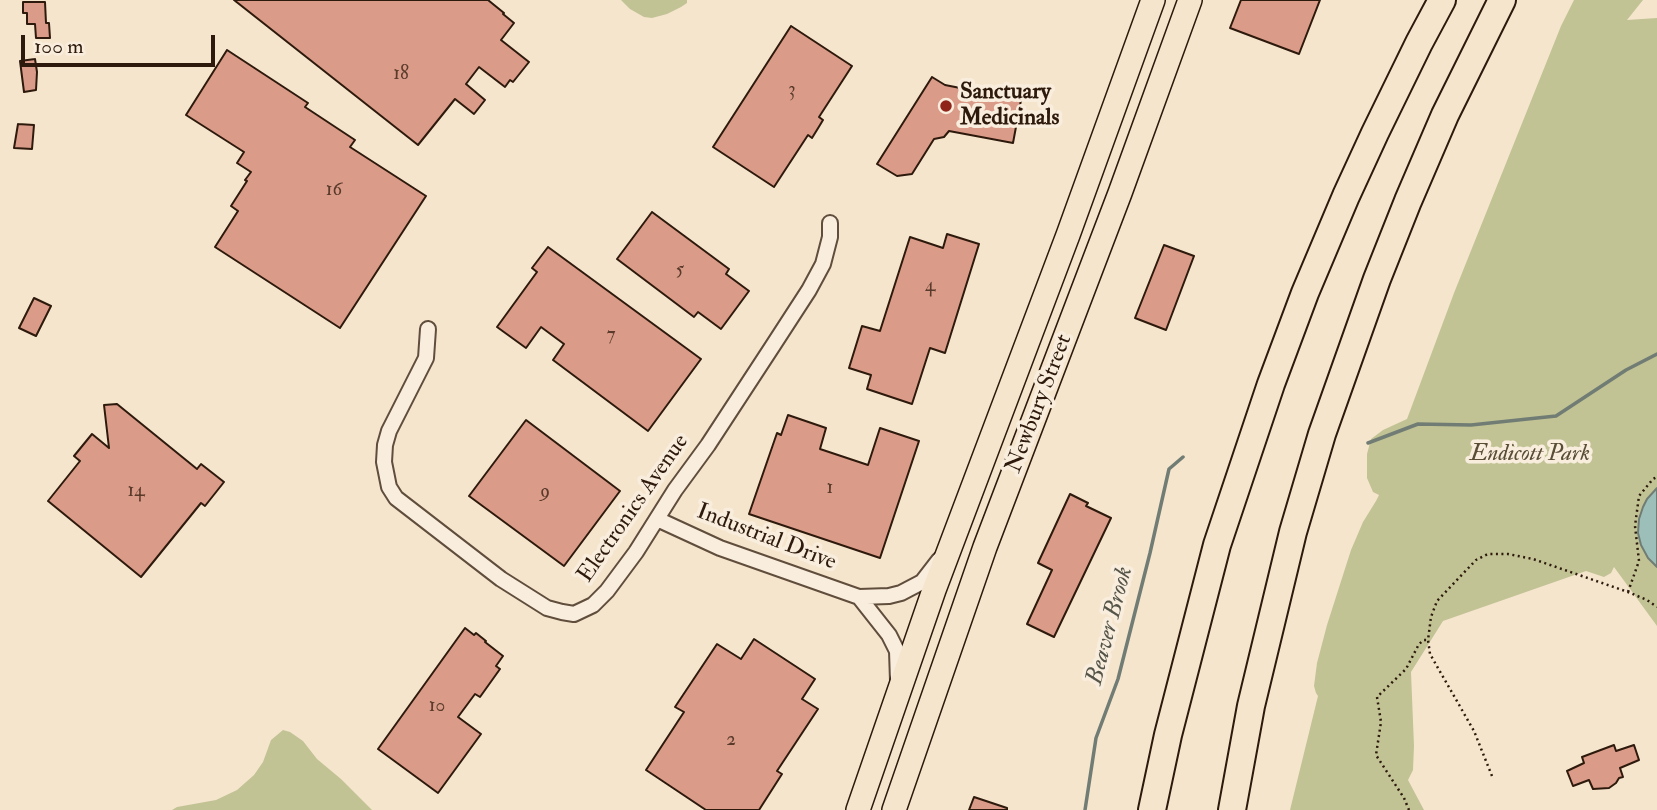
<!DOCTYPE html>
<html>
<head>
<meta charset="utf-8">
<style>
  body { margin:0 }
  #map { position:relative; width:1657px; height:810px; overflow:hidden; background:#f6e5cd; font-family:"IM FELL Double Pica",serif }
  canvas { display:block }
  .scale { position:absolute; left:21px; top:35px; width:194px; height:32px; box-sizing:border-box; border:4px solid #2e1a0c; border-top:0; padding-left:9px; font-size:21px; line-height:24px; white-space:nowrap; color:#2e1a0c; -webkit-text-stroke:5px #f9eede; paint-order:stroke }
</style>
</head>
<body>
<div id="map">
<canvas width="1657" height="810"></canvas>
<div class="scale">100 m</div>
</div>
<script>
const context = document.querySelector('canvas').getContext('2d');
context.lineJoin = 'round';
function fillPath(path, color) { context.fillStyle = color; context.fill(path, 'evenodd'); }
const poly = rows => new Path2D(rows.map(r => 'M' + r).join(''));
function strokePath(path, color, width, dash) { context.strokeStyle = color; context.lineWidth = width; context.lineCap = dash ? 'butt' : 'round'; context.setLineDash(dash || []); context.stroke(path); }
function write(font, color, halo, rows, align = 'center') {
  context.font = font + ' "IM FELL Double Pica",serif'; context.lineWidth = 7; context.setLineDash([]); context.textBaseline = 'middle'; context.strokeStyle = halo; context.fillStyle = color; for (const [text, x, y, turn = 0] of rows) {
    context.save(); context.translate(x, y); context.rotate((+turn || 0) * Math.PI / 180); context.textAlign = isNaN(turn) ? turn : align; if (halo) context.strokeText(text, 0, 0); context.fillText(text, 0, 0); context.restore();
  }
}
fillPath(poly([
  [621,0,687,0,687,3,681,7,667,14,652,18,644,17,630,9],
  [1574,0,1643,0,1627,20,1657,18,1657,626,1614,567,1611,573,1604,577,1586,571,1443,621,1411,672,1414,746,1413,770,1408,780,1424,810,1290,810,1318,696,1316,693,1314,686,1317,663,1327,625,1351,550,1363,522,1376,501,1379,495,1373,492,1367,478,1367,454,1371,439,1383,430,1407,419,1454,293,1561,26],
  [283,730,290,732,303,741,317,759,341,779,372,810,172,810,177,807,216,800,237,790,254,775,263,762,271,740]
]), '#c1c395');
const water = poly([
  [1657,488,1657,567,1648,558,1641,545,1638,533,1639,519,1643,507,1647,499,1657,488]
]);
fillPath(water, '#9dbfb9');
strokePath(water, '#717d74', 2);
strokePath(poly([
  [1368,443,1418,424,1471,425,1556,416,1626,370,1657,354],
  [1085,810,1096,738,1118,679,1150,553,1169,469,1183,457]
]), '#717d74', 3.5);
const building = poly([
  [234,0,488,0,504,13,503,14,514,23,501,40,529,62,513,82,510,80,505,87,479,67,466,84,485,100,474,114,455,99,418,145,234,0],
  [1241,0,1320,0,1299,54,1230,28,1241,0],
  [23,2,45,2,46,23,49,23,50,38,36,38,35,24,27,24,27,13,23,13,23,2],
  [791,26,852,66,819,117,823,120,820,125,812,138,808,135,774,187,713,147,791,26],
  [227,50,308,103,305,107,355,140,350,147,426,196,340,328,215,247,238,211,231,206,247,181,245,180,251,172,237,163,244,152,186,115,227,50],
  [35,59,37,72,36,90,24,92,20,61,35,59],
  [932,77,945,85,1021,100,1013,143,949,131,944,137,934,139,912,174,897,176,877,164,932,77],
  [18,124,34,125,32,149,14,148,18,124],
  [652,212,729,269,726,274,749,291,721,329,698,312,694,317,617,259,652,212],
  [947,234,979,244,945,353,930,348,912,404,867,389,871,375,849,368,862,326,880,331,910,237,943,248,947,234],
  [1164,245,1194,256,1166,330,1135,318,1164,245],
  [548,247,701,359,648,431,553,360,564,344,541,327,526,348,497,327,537,272,532,268,548,247],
  [34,298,51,306,36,336,19,328,34,298],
  [117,404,197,469,201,464,224,482,205,506,201,503,141,577,48,501,80,461,74,456,92,434,109,448,104,405,117,404],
  [788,415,826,428,820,449,868,465,880,428,919,441,880,558,749,514,777,433,781,435,788,415],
  [526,420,620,491,564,566,469,496,526,420],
  [1070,494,1088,503,1086,506,1111,518,1054,637,1027,624,1052,570,1038,563,1070,494],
  [465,628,474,635,476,633,486,641,485,642,503,656,496,666,500,669,480,697,475,694,458,717,481,734,438,793,378,749,465,628],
  [754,639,815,679,802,699,818,709,777,771,782,774,759,810,706,810,646,770,684,712,675,707,717,644,741,659,754,639],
  [1614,745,1616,751,1634,745,1639,760,1620,768,1623,777,1619,778,1616,783,1609,788,1593,789,1589,780,1573,786,1567,771,1584,763,1582,757,1614,745],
  [974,797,1007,808,1007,810,969,810,974,797]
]);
fillPath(building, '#da9b88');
strokePath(building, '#2e1a0c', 2);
const minor = poly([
  [428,329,426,358,389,431,385,445,384,462,389,487,396,498,501,579,547,608,562,612,574,614,593,605,607,591,636,552,675,490,708,445,774,344,809,290,823,264,830,237,830,223],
  [657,519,720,548,859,597,889,596,901,593,922,582,939,560],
  [859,597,889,635,897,651,898,681]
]);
const primary = poly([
  [858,810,934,590,1068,235,1153,0],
  [894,810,985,547,1120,193,1190,0]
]);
const motorway = poly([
  [1152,810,1168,735,1217,545,1271,384,1305,293,1346,196,1375,133,1419,43,1442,0],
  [1232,810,1251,706,1293,532,1322,434,1377,279,1408,201,1445,115,1502,0]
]);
strokePath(minor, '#604d3c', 18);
strokePath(primary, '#2e1a0c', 26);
strokePath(motorway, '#2e1a0c', 30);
strokePath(poly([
  [1628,592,1639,561,1635,526,1639,496,1653,479,1657,477],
  [1492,776,1474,731,1430,654,1428,640,1431,617,1437,601,1476,560,1488,554,1508,554,1533,559,1628,592,1647,600,1657,607],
  [1409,810,1404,798,1376,755,1381,722,1377,697,1406,669,1419,644,1424,640,1428,640]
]), '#2e1a0c', 2.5, [2, 3.5]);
strokePath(minor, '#f9eede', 14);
strokePath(primary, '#f6e5cd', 23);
strokePath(motorway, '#f6e5cd', 26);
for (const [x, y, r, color] of [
  [946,106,7,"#8f2418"]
]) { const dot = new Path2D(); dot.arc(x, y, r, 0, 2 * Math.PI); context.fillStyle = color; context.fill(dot); strokePath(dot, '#f9eede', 2.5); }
write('19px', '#593a2b', null, [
  ["18",401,75],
  ["3",792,91],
  ["16",334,191],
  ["5",680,271],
  ["4",930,287],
  ["7",611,336],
  ["1",830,489],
  ["14",136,492],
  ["9",545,493],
  ["10",437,707],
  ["2",731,741]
]);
write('bold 23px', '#2e1a0c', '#f9eede', [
  ["Sanctuary",960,93],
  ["Medicinals",960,119]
], 'left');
write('23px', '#2e1a0c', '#f9eede', [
  ["Newbury Street",1040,404,-69],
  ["Electronics Avenue",634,509,-55],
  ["Industrial Drive",766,538,21]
]);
write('italic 23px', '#5a4d35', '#f9eede', [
  ["Endicott Park",1530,455]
]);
write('italic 24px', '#555449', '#f9eede', [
  ["Beaver Brook",1111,626,-75]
]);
</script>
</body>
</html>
